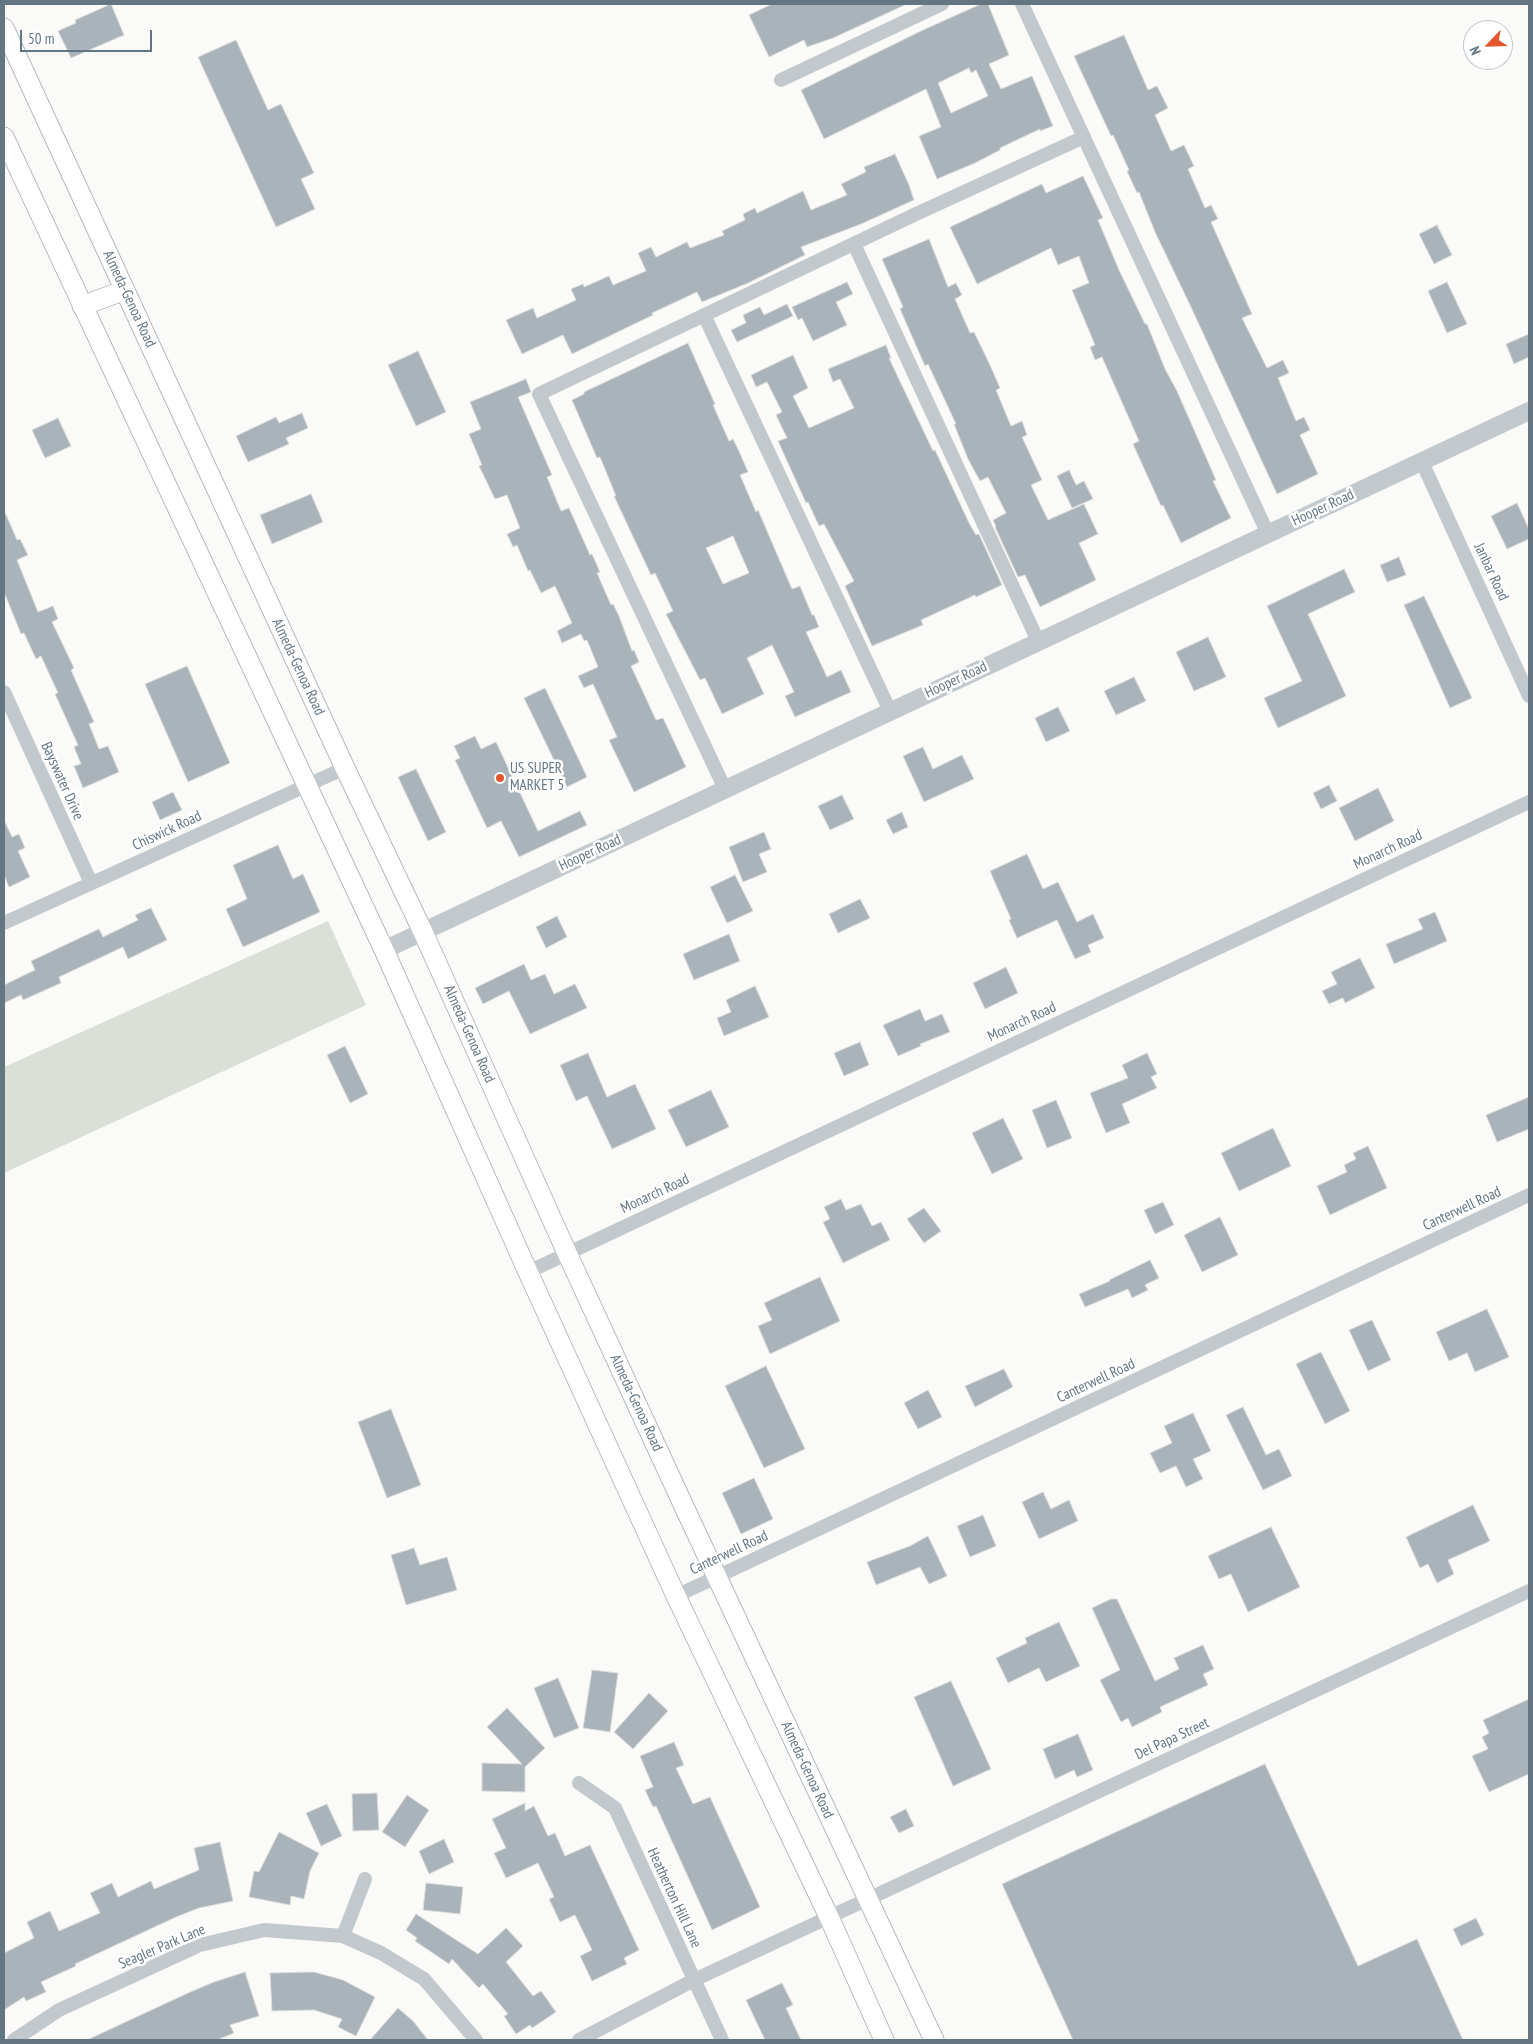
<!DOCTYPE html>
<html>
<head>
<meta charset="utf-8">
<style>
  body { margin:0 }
  #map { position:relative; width:1533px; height:2044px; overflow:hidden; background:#fafaf8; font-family:"PT Sans Narrow",sans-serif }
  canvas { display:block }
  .frame { position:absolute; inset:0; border:5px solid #657683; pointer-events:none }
  .north { position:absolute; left:1463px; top:20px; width:50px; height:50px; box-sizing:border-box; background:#fff; border:1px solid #c1c8cd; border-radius:50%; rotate:246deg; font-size:14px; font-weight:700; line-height:20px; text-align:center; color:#657683 }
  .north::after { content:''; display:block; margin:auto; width:18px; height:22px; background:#e4572e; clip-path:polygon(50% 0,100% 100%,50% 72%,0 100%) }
  .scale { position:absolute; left:20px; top:30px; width:132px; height:22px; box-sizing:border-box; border:2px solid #657683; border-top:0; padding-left:6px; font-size:15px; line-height:18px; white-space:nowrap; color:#657683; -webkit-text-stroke:4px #fff; paint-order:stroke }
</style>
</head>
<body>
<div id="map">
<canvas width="1533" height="2044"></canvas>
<div class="frame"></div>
<div class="north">N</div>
<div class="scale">50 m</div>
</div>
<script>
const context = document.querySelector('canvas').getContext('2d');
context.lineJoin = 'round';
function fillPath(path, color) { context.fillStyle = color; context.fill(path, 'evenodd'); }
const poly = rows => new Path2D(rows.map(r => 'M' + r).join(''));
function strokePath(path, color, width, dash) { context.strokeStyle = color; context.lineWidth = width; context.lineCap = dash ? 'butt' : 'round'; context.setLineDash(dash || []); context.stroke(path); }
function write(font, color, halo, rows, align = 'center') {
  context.font = font + ' "PT Sans Narrow",sans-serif'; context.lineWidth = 5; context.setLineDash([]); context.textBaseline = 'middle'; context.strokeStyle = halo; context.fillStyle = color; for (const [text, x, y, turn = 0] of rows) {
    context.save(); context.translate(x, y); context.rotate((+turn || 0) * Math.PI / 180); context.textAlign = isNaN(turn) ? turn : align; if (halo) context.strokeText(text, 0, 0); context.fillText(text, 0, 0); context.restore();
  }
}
fillPath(poly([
  [328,921,366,1005,4,1173,4,1067]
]), '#dadfd7');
const building = poly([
  [111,4,124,35,71,58,58,31,76,23,75,20,111,4],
  [772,4,907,4,833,38,807,47,804,40,769,57,749,15,772,4],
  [981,4,988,4,1009,55,989,64,1001,89,1032,76,1053,126,1040,131,1040,129,1000,148,1000,150,975,163,937,179,919,136,941,127,926,89,824,139,801,90,923,30,981,4],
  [969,68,971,73,976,70,988,96,951,113,938,83,969,68],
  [1124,35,1148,90,1157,86,1168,108,1155,115,1171,151,1184,145,1194,166,1188,169,1205,208,1211,205,1218,219,1211,222,1252,314,1242,318,1267,368,1283,360,1289,373,1278,378,1296,421,1304,417,1310,430,1300,435,1318,474,1277,494,1191,307,1155,232,1139,192,1137,193,1127,171,1129,170,1113,135,1111,136,1074,56,1124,35],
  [236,40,268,110,281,104,314,173,301,179,315,209,276,227,198,57,236,40],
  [895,154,909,185,914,200,861,224,801,247,805,255,748,283,702,302,697,292,652,313,653,315,572,354,563,335,522,354,506,320,533,308,537,318,576,300,571,289,583,284,584,287,609,276,613,285,646,271,638,253,651,247,656,257,687,242,690,248,724,235,722,231,745,220,743,214,755,208,757,213,803,191,811,210,847,195,841,184,866,172,864,167,895,154],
  [1083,176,1103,218,1098,220,1119,270,1145,324,1147,324,1165,369,1177,391,1216,480,1213,481,1231,518,1181,543,1163,505,1161,506,1133,444,1139,441,1102,357,1095,360,1090,347,1095,345,1072,290,1089,283,1079,256,1058,265,1051,248,977,284,950,227,1042,184,1046,193,1083,176],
  [1437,225,1452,255,1434,264,1419,234,1437,225],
  [929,239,948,287,956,283,962,295,955,299,970,333,974,332,990,365,1000,388,996,390,1011,426,1022,421,1027,435,1022,437,1042,480,1031,485,1048,520,1084,504,1098,534,1079,543,1096,580,1040,607,1025,575,1018,577,995,527,996,526,993,520,1006,513,988,477,980,481,968,459,954,424,956,424,928,364,925,366,900,309,903,307,882,259,929,239],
  [847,282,853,294,836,302,847,325,813,341,802,318,798,320,792,307,847,282],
  [1447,282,1467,324,1447,333,1428,291,1447,282],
  [787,304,793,316,737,342,731,330,746,323,743,315,760,307,764,315,787,304],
  [1529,334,1529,357,1514,364,1506,344,1529,334],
  [688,343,715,404,713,405,729,441,733,439,739,451,748,472,740,475,756,512,758,510,792,589,800,586,812,615,814,615,819,627,806,632,827,677,841,670,851,692,795,717,785,696,794,692,772,645,747,658,764,694,722,714,705,678,700,680,666,614,673,611,655,573,651,575,614,496,616,496,600,457,597,458,572,400,584,394,584,392,688,343],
  [733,536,749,573,723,584,706,548,733,536],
  [886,345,891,358,889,358,933,451,935,450,969,523,976,535,979,534,1002,585,976,597,975,595,921,620,923,625,872,646,845,586,854,581,824,524,819,526,808,502,806,503,778,441,787,438,776,415,782,412,767,382,756,387,751,375,793,355,808,388,793,396,809,428,854,408,840,379,833,382,828,369,886,345],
  [418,351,446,412,416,426,388,365,418,351],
  [526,379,531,392,518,397,552,475,547,477,561,511,569,508,590,555,592,554,600,572,597,573,611,605,613,604,619,616,632,651,634,650,639,662,631,666,656,720,663,718,686,767,634,792,609,740,617,737,593,684,584,688,578,676,598,667,587,640,584,641,581,634,562,643,557,631,572,623,555,586,541,593,530,570,528,571,517,545,513,547,507,534,520,528,507,495,495,499,479,466,482,465,469,434,481,429,470,402,526,379],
  [302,413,308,428,286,438,289,444,248,462,236,436,276,417,279,423,302,413],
  [58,418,71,446,45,458,32,430,58,418],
  [1069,470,1076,485,1084,481,1093,499,1072,508,1057,476,1069,470],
  [311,494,323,522,272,544,260,515,311,494],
  [1517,503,1529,529,1529,539,1507,549,1491,516,1517,503],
  [4,510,17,540,20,539,28,555,17,560,38,612,53,606,58,619,52,622,74,668,71,670,94,722,89,724,99,749,108,746,119,772,83,788,74,766,81,764,74,747,78,745,55,694,58,693,41,656,36,659,24,633,21,634,4,592,4,510],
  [1399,557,1406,575,1387,582,1380,565,1399,557],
  [1344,569,1355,592,1308,614,1346,696,1278,728,1264,698,1302,681,1267,606,1344,569],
  [1424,596,1472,698,1450,708,1404,605,1424,596],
  [1208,637,1226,677,1194,691,1176,652,1208,637],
  [187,666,230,763,188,782,145,684,187,666],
  [1134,677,1146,701,1116,715,1104,691,1134,677],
  [545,688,587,777,567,787,524,698,545,688],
  [1058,707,1070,731,1046,742,1035,718,1058,707],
  [475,736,481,749,496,742,538,831,580,811,587,825,519,857,501,821,487,828,455,760,460,758,454,746,475,736],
  [923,747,933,769,962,755,974,779,924,802,903,756,923,747],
  [416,769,446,832,428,841,398,777,416,769],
  [1329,785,1337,801,1321,809,1313,793,1329,785],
  [1378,788,1394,821,1355,841,1339,808,1378,788],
  [173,792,182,810,160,820,152,802,173,792],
  [842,795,854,819,830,830,818,806,842,795],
  [902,812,908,827,893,834,886,820,902,812],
  [4,820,12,837,19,834,25,848,18,851,30,877,9,887,4,875,4,820],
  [764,832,771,849,759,854,767,872,743,882,729,847,764,832],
  [278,845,293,879,303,874,320,912,243,947,226,909,247,899,233,865,278,845],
  [1027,854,1043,889,1058,882,1077,922,1093,914,1104,938,1088,945,1091,952,1075,959,1057,920,1017,938,1009,920,1011,919,990,871,1027,854],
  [735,875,753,911,727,923,710,887,735,875],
  [860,899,870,918,838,933,829,914,860,899],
  [151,908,167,940,128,959,123,947,59,977,61,983,23,1000,21,995,4,1003,4,985,35,970,31,961,99,929,103,937,138,920,135,915,151,908],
  [1435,912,1447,941,1394,964,1386,944,1423,929,1418,919,1435,912],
  [557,916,567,937,546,948,536,927,557,916],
  [729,934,740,961,694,980,683,954,729,934],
  [1360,958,1375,988,1345,1003,1343,998,1329,1004,1322,991,1337,984,1331,972,1360,958],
  [524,964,531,980,545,974,554,994,575,984,587,1008,530,1034,509,991,483,1004,475,988,524,964],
  [1006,967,1018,993,985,1009,973,983,1006,967],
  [755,986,769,1017,724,1036,717,1018,731,1012,726,1000,755,986],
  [920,1009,925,1021,942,1014,950,1032,920,1044,921,1046,898,1056,883,1025,920,1009],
  [860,1042,869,1065,844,1076,834,1053,860,1042],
  [345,1046,368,1094,350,1103,327,1055,345,1046],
  [588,1053,607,1097,635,1084,656,1129,612,1149,587,1096,576,1101,560,1065,588,1053],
  [1147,1053,1157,1074,1151,1077,1157,1088,1122,1104,1130,1123,1106,1133,1090,1093,1128,1078,1122,1065,1147,1053],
  [711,1090,729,1127,686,1147,668,1110,711,1090],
  [1529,1097,1529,1129,1497,1142,1486,1115,1529,1097],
  [1056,1100,1072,1138,1047,1148,1032,1110,1056,1100],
  [1003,1118,1023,1159,992,1174,972,1133,1003,1118],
  [1273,1128,1291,1166,1239,1191,1221,1153,1273,1128],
  [1368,1146,1387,1188,1330,1215,1317,1186,1347,1172,1344,1165,1356,1159,1353,1153,1368,1146],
  [841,1199,846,1210,861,1204,872,1226,881,1222,890,1240,843,1263,823,1222,830,1219,824,1207,841,1199],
  [1163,1202,1174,1225,1155,1234,1144,1210,1163,1202],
  [924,1208,941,1231,924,1243,907,1219,924,1208],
  [1220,1217,1238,1255,1202,1272,1184,1235,1220,1217],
  [1150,1260,1159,1278,1145,1285,1148,1290,1132,1298,1128,1289,1085,1307,1079,1294,1110,1281,1109,1280,1150,1260],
  [820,1277,840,1321,770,1354,758,1326,772,1320,764,1303,820,1277],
  [1487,1309,1509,1357,1475,1372,1467,1353,1449,1361,1436,1332,1487,1309],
  [1372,1320,1391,1360,1368,1371,1349,1330,1372,1320],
  [1321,1352,1350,1411,1325,1424,1296,1364,1321,1352],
  [766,1366,805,1449,764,1468,725,1386,766,1366],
  [1004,1369,1013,1387,975,1407,965,1386,1004,1369],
  [928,1390,942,1417,918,1429,904,1403,928,1390],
  [1243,1407,1266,1455,1279,1449,1292,1476,1263,1490,1226,1415,1243,1407],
  [391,1409,421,1485,387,1498,358,1422,391,1409],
  [1193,1413,1211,1451,1193,1459,1203,1479,1186,1487,1176,1466,1160,1473,1150,1453,1172,1443,1164,1426,1193,1413],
  [754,1478,773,1519,741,1534,722,1493,754,1478],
  [1043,1492,1051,1509,1069,1500,1078,1521,1039,1539,1022,1502,1043,1492],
  [1473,1505,1490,1541,1448,1560,1454,1574,1437,1583,1428,1564,1420,1568,1406,1537,1473,1505],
  [983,1515,996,1546,970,1557,957,1526,983,1515],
  [1271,1527,1300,1587,1248,1612,1231,1574,1219,1579,1208,1556,1271,1527],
  [928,1536,947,1576,929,1584,920,1567,876,1585,867,1562,910,1546,928,1536],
  [414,1548,420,1565,447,1557,457,1590,406,1605,391,1555,414,1548],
  [1111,1599,1117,1599,1155,1681,1179,1669,1174,1658,1203,1645,1214,1669,1203,1674,1208,1685,1160,1707,1162,1712,1132,1727,1128,1718,1121,1722,1100,1680,1120,1670,1092,1608,1111,1599],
  [1059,1622,1080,1666,1046,1682,1039,1668,1008,1683,996,1658,1027,1643,1025,1638,1059,1622],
  [592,1670,618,1673,610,1732,583,1728,592,1670],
  [558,1678,579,1728,554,1738,534,1688,558,1678],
  [951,1681,991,1769,953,1786,914,1697,951,1681],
  [649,1693,668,1711,633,1749,614,1732,649,1693],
  [1529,1699,1529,1774,1489,1792,1472,1756,1488,1749,1482,1737,1489,1733,1483,1720,1529,1699],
  [507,1708,545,1748,525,1767,525,1792,482,1791,482,1763,522,1764,487,1727,507,1708],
  [1078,1734,1093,1770,1077,1777,1074,1770,1055,1779,1043,1749,1078,1734],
  [674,1742,684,1765,676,1768,693,1804,710,1797,760,1907,712,1930,656,1806,653,1807,645,1790,653,1787,640,1756,674,1742],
  [1265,1764,1358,1966,1417,1939,1463,2040,1073,2040,1002,1884,1265,1764],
  [377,1793,379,1830,353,1831,352,1794,377,1793],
  [407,1795,429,1810,405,1847,382,1832,407,1795],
  [525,1803,525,1811,534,1806,548,1836,555,1833,565,1856,590,1845,639,1950,624,1958,627,1964,592,1981,580,1956,592,1950,575,1915,560,1922,549,1899,554,1897,538,1863,506,1878,494,1853,506,1848,492,1819,525,1803],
  [327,1804,342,1836,321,1846,306,1813,327,1804],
  [906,1809,914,1826,899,1833,890,1817,906,1809],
  [279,1832,319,1853,310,1871,304,1899,291,1896,290,1905,249,1897,254,1871,259,1872,279,1832],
  [444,1839,454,1862,429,1874,419,1851,444,1839],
  [220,1842,233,1901,199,1908,176,1917,75,1964,76,1966,41,1982,46,1992,26,2001,24,1997,4,2010,4,1953,34,1938,27,1922,50,1911,59,1931,100,1913,90,1893,112,1883,118,1897,151,1881,154,1889,199,1870,194,1848,220,1842],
  [426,1883,463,1887,460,1914,423,1910,426,1883],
  [416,1914,478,1954,506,1928,523,1946,506,1962,533,1996,541,1991,556,2012,532,2028,530,2025,516,2034,504,2016,508,2014,483,1984,479,1988,452,1959,449,1964,415,1941,417,1938,406,1930,416,1914],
  [1476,1918,1484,1935,1461,1946,1453,1929,1476,1918],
  [245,1972,259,2016,230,2025,234,2033,217,2040,87,2040,188,1993,214,1982,245,1972],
  [314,1972,343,1980,375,1997,356,2036,338,2027,342,2019,314,2010,272,2011,270,1973,314,1972],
  [782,1983,793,2005,786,2008,801,2040,765,2040,746,2000,782,1983],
  [398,2008,413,2021,428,2040,370,2040,398,2008]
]);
fillPath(building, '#aab3b9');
strokePath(building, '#dcdcda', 1);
const secondary = poly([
  [4,28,345,768,423,932,567,1253,687,1513,934,2040],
  [4,137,384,950,528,1272,676,1596,829,1917,884,2040],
  [82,306,125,290]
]);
strokePath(secondary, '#b3babf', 21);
strokePath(poly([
  [1022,4,1268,534],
  [781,80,942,4],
  [854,244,1038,641],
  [704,315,890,711],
  [1422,462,1529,696],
  [4,692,91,883],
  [725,789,539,394,916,214,1084,137],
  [4,923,345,768],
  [528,1272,1529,802],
  [676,1596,1529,1195],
  [579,1783,615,1808,722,2040],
  [343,1936,365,1879],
  [14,2040,59,2010,200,1945,264,1930,343,1936,381,1953,424,1979,476,2040],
  [579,2040,694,1980,1529,1591]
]), '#c3c8cc', 14);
strokePath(poly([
  [384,950,1529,411]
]), '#c3c8cc', 18);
strokePath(secondary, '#fff', 19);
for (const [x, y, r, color] of [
  [500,778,5,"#e4572e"]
]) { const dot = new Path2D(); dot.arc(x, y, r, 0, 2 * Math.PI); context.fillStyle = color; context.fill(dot); strokePath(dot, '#fff', 2); }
write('15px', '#657683', '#fff', [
  ["Almeda-Genoa Road",129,299,65],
  ["Hooper Road",1323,508,-25],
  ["Janbar Road",1491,572,65],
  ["Almeda-Genoa Road",298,667,65],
  ["Hooper Road",956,680,-25],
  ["Bayswater Drive",62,781,66],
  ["Chiswick Road",167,831,-25],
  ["Monarch Road",1388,850,-25],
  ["Hooper Road",590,853,-25],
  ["Monarch Road",1022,1022,-25],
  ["Almeda-Genoa Road",469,1034,66],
  ["Monarch Road",655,1194,-25],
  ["Canterwell Road",1462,1209,-25],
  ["Canterwell Road",1096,1381,-25],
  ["Almeda-Genoa Road",636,1403,65],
  ["Canterwell Road",729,1553,-25],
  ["Del Papa Street",1172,1739,-25],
  ["Almeda-Genoa Road",807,1770,65],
  ["Heatherton Hill Lane",674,1898,65],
  ["Seagler Park Lane",162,1947,-23]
]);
write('15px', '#657683', '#fff', [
  ["US SUPER",510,769],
  ["MARKET 5",510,786]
], 'left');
</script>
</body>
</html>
